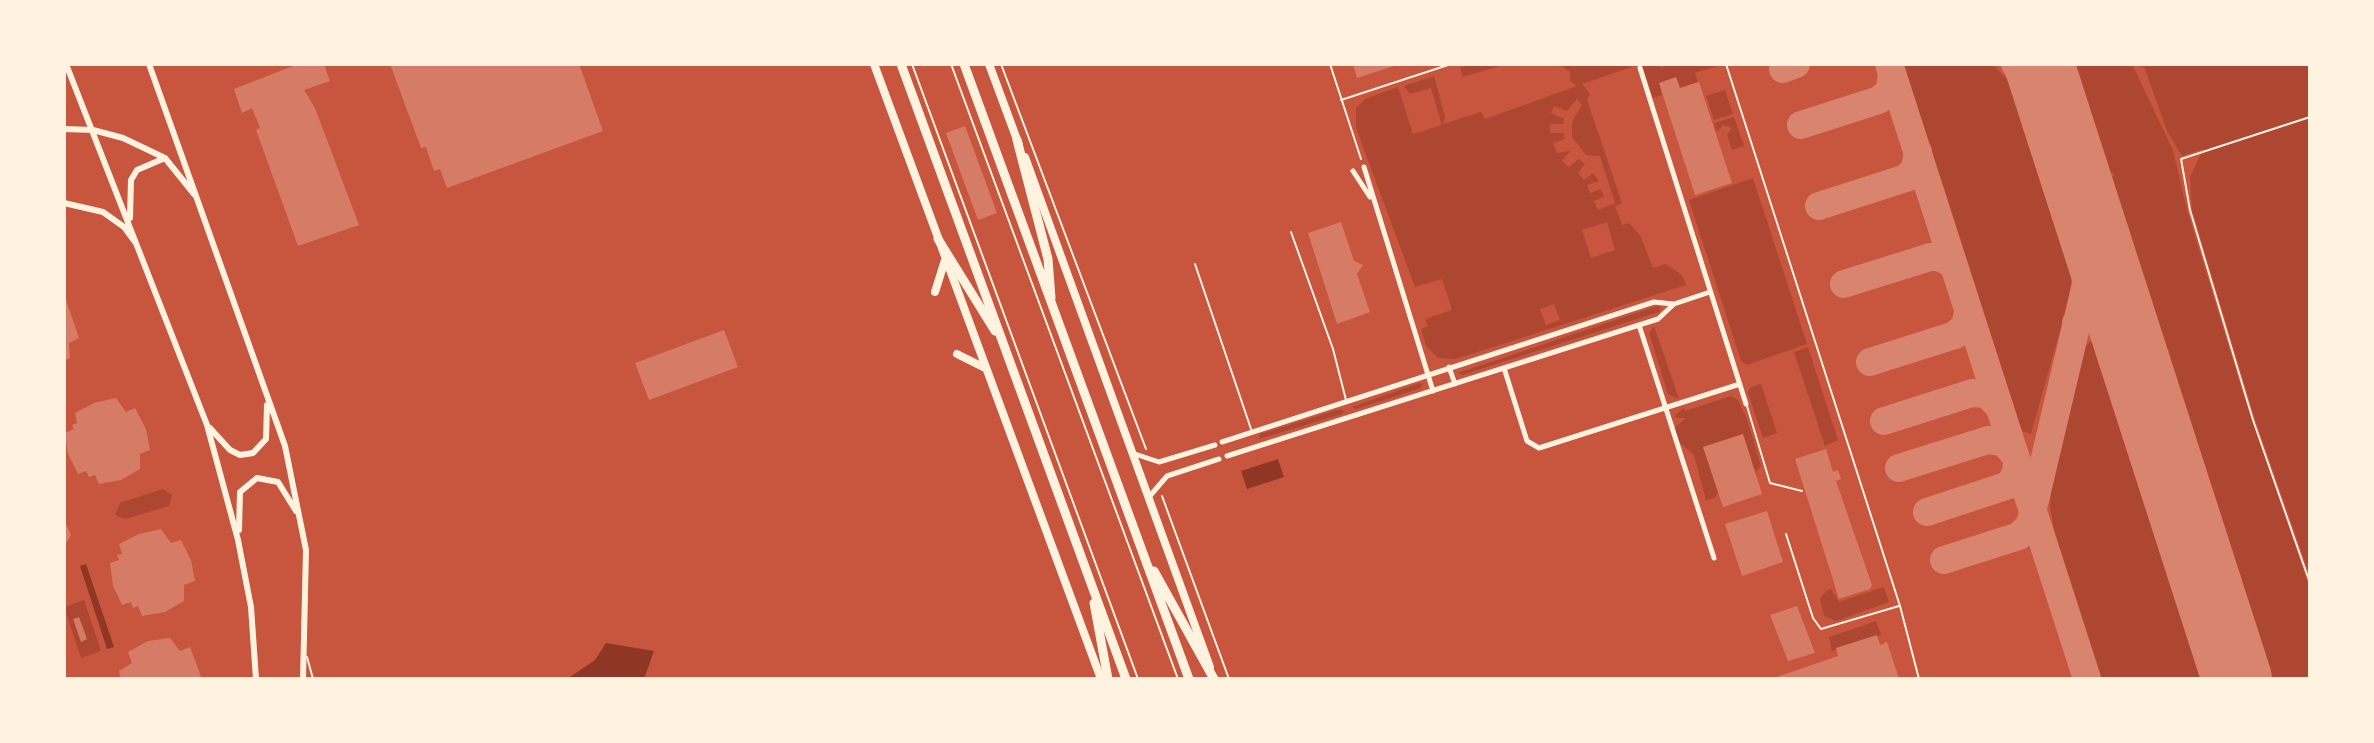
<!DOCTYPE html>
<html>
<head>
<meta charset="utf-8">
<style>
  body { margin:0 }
  #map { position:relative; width:2374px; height:743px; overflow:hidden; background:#c8553d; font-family:Commissioner,sans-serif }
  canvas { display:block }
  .frame { position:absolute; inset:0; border:66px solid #fff3e0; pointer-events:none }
</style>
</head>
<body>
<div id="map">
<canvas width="2374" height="743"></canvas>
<div class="frame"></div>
</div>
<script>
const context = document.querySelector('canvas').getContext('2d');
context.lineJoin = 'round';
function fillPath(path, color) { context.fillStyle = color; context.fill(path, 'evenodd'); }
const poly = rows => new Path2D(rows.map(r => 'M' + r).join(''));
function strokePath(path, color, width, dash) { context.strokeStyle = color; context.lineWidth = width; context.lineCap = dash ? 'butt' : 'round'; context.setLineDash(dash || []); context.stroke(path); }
fillPath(poly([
  [1471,64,1507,64,1463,77,1460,68],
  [1559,64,1630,64,1632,67,1582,84,1590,94,1587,100,1622,203,1615,206,1622,225,1629,223,1640,235,1653,268,1666,264,1682,275,1686,285,1456,359,1438,358,1426,346,1421,329,1428,326,1425,319,1452,310,1442,279,1415,287,1356,128,1356,108,1365,99,1398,87,1413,134,1442,125,1431,88,1410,94,1404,86,1434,76,1445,117,1443,124,1481,112,1485,119,1577,86,1570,81,1570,72],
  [1577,99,1582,105,1572,122,1572,137,1586,155,1600,156,1615,203,1598,210,1594,201,1604,197,1601,189,1590,193,1587,185,1599,181,1593,173,1584,180,1578,173,1585,164,1579,159,1569,167,1562,161,1570,151,1557,153,1553,143,1565,139,1563,133,1550,133,1550,124,1563,124,1564,119,1551,113,1554,106,1567,111],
  [1607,222,1615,250,1591,258,1582,230],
  [1554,304,1560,320,1546,325,1540,309],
  [1642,64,1659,64,1661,68,1666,64,1718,66,1695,73,1698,82,1680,88,1659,83,1662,95,1653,98],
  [1904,64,1992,64,2008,80,2025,113,2068,247,2072,272,2069,298,2031,434,2022,431],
  [2068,64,2132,64,2173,150,2187,210,2242,390,2310,589,2310,679,2267,679,2106,179,2114,176,2113,172,2104,174],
  [2139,64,2310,64,2310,576,2255,419,2192,210,2190,177,2203,149,2182,156,2167,131,2145,69],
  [1725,90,1733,114,1714,120,1706,96],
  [1734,117,1744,146,1732,150,1727,135,1732,128,1723,125,1717,132,1714,123],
  [1753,178,1807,344,1747,365,1741,361,1689,200],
  [1657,306,1661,307,1659,312,1462,375,1458,373],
  [1654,326,1679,399,1668,394,1649,333],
  [2091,341,2097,341,2100,346,2208,679,2102,679,2054,529,2050,507,2051,486,2086,346],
  [1808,347,1838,440,1825,446,1794,352],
  [1419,383,1422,384,1421,388,1356,409,1352,407],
  [1761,384,1777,433,1763,438,1748,393,1750,388],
  [1731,396,1738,400,1747,419,1761,466,1755,473,1743,434,1704,447,1718,492,1715,498,1706,500,1694,455,1677,440,1673,429,1686,418,1676,418,1675,415,1684,408,1685,411],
  [1340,409,1344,411,1342,414,1259,439,1260,434],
  [163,489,172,495,169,506,125,519,115,515,120,503],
  [1884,587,1889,602,1836,621,1824,616,1820,599,1826,591,1831,589,1839,602],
  [84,600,101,651,81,658,64,607],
  [1876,621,1881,635,1832,651,1829,637]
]), '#ae4732');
fillPath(poly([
  [1278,459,1284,477,1247,489,1241,471],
  [86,564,114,647,107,649,80,566],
  [606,643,654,651,644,679,567,679,595,660]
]), '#8f3625');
strokePath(poly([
  [1889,64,2087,679],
  [2015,64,2051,102],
  [1783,69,1796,64],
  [1801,125,1879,100,1890,90,1892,73],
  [1819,206,1906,178,1915,169,1918,152],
  [1844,284,1930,257,1939,257,1952,264],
  [2076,323,2087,311,2103,309,2116,317,2126,336],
  [1870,362,1955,335,1965,326,1968,313],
  [1884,421,1972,393,1987,394,2000,408],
  [1899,468,1988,440,2003,442,2015,455],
  [2034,504,2088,276,2093,236,2089,222],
  [1927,512,2009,485,2016,473,2017,461],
  [1944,560,2019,536,2030,525,2033,512]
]), '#d8846e', 28);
strokePath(poly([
  [2039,64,2237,679]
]), '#d8846e', 70);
fillPath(poly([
  [298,64,324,64,330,81,304,90,315,108,359,225,298,246,256,130,260,128,252,108,242,113,234,89],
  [390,64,579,64,603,131,447,188,440,169,434,171,426,147,421,148],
  [1353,64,1397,64,1397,65,1357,78],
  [1676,77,1680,88,1699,82,1732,183,1695,195,1659,83],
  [965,126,997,213,978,220,946,133],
  [1341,222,1354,261,1363,265,1357,274,1370,312,1337,324,1308,233],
  [64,294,79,338,69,343,70,358,64,361],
  [724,330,738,367,649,400,635,363],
  [116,398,126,412,135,408,146,429,150,450,140,454,140,469,121,480,99,484,95,475,89,477,86,471,78,474,68,454,65,433,74,429,72,425,77,423,75,413,94,403],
  [1743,434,1762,494,1723,507,1703,447],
  [1826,449,1833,472,1838,470,1841,479,1836,481,1872,585,1870,589,1839,599,1795,459],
  [1767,511,1783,562,1742,576,1725,524],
  [64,520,71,535,64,546],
  [161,529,171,543,181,540,191,560,195,581,184,585,184,601,165,612,142,616,138,606,133,608,131,602,122,605,113,586,110,563,119,560,117,555,122,554,119,544,139,534],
  [1797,606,1815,653,1788,661,1770,615],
  [79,617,87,639,81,642,73,619],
  [1877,635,1880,645,1887,642,1899,679,1771,679,1838,656,1836,648],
  [170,638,180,651,190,647,202,679,121,679,119,671,132,663,128,652,148,641]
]), '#d67c66');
strokePath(poly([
  [1001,64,1146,449],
  [1162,496,1229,679]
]), '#fff3e0', 2);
strokePath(poly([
  [912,64,1138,679],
  [951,64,1178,679],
  [1330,64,1361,159],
  [1726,64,1900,606,1919,679],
  [1341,100,1451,64],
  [2310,117,2181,159,2190,210,2253,420,2310,583],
  [1291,232,1333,349,1346,400],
  [1195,264,1251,429],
  [1747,406,1770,483,1802,491],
  [1786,534,1813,618,1821,629,1899,606],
  [307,657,313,679]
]), '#fff3e0', 2);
strokePath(poly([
  [1640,68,1746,404],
  [1364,167,1433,391],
  [1353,171,1370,197],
  [1639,325,1714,558],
  [1449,367,1455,384],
  [1504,368,1527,441,1539,448,1740,384],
  [1222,442,1654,302,1673,304],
  [1132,453,1159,462,1215,445],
  [1227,456,1658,319,1674,304,1710,292],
  [1149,497,1167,476,1219,459]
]), '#fff3e0', 5);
strokePath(poly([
  [66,64,207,425,238,540,251,607,256,679],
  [149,64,285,446,306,550,303,679],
  [64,129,93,130,123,138,165,158,194,194],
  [64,203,103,212,124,227,135,242],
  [130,218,131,180,137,170,165,158],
  [210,428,230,450,240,455,253,453,266,439,267,405],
  [239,530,240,492,257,478,278,482,296,511]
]), '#fff3e0', 6);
strokePath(poly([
  [874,64,1101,679],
  [989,64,1019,145],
  [1025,157,1210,667],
  [935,292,945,260],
  [957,354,985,368]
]), '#fff3e0', 8);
strokePath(poly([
  [901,64,1126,679],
  [964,64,1189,679],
  [1017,140,1048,259,1051,298],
  [938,239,995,331],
  [1154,571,1214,679],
  [1094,603,1108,679]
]), '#fff3e0', 9);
</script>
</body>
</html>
